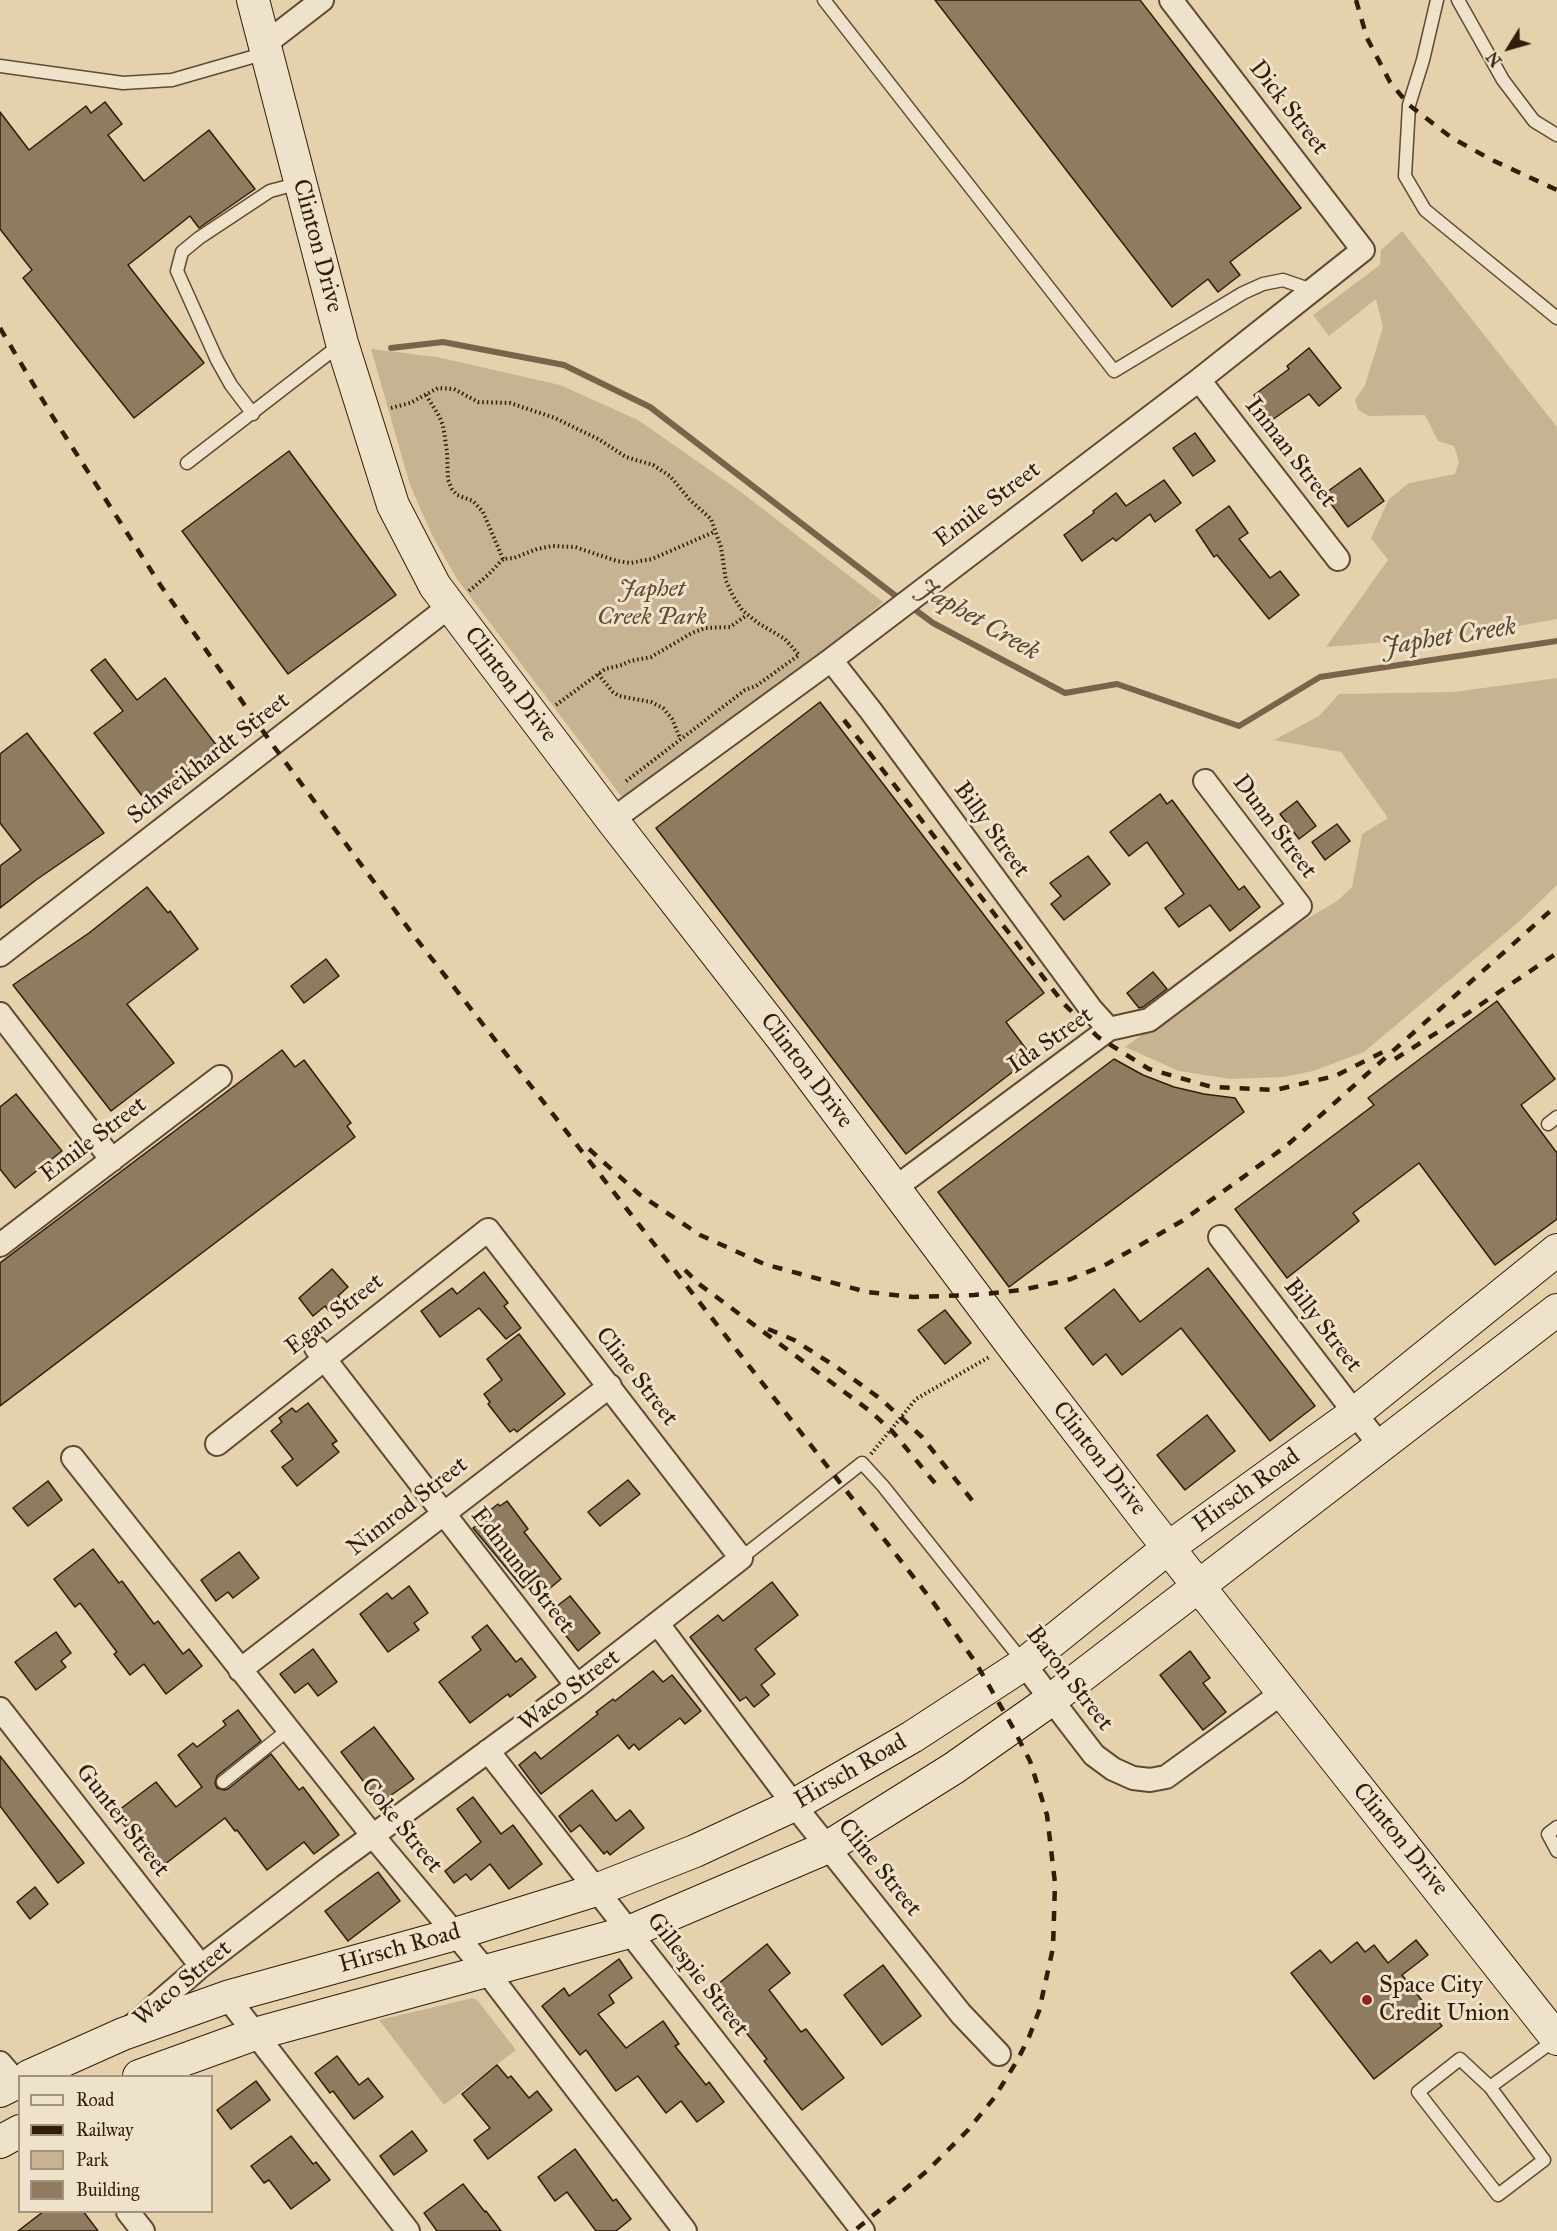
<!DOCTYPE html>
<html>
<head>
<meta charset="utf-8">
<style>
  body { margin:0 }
  #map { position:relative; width:1557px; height:2231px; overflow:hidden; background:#e5d2ad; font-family:"IM FELL Great Primer",serif }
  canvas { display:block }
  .legend { position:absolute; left:18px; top:2075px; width:195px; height:138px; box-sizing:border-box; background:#eee2ca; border:2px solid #a3937e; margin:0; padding:8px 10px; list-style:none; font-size:18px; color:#321d0b }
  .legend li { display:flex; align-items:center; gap:12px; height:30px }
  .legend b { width:30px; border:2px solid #a3937e }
  .north { position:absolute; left:1479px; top:18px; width:60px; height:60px; -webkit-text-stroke:4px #eee2ca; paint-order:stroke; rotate:233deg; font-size:16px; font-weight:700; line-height:24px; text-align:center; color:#321d0b }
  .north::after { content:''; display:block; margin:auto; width:21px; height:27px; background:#321d0b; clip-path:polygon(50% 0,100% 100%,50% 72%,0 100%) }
</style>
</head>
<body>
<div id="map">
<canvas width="1557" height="2231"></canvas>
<ul class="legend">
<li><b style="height:8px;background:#eee2ca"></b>Road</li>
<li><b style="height:8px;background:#321d0b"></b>Railway</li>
<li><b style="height:16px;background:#c7b391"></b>Park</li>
<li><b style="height:16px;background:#8f7b5f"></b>Building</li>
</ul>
<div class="north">N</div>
</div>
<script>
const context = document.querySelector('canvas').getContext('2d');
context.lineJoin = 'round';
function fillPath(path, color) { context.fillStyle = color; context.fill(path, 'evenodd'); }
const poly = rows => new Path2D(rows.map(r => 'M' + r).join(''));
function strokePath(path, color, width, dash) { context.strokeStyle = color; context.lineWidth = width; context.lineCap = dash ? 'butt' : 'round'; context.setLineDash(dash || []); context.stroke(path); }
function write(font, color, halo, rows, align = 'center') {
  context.font = font + ' "IM FELL Great Primer",serif'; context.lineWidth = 6; context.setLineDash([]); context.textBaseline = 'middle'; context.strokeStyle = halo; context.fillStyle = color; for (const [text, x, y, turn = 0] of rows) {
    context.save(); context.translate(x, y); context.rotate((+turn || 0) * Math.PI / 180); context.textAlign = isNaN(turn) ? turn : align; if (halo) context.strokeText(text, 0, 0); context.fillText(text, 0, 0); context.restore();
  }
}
fillPath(poly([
  [1402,231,1557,427,1557,619,1469,635,1326,647,1388,560,1371,538,1389,499,1409,483,1455,474,1459,462,1454,446,1438,441,1425,415,1369,416,1358,410,1355,400,1365,385,1383,327,1376,299,1329,336,1313,315,1380,265,1381,250],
  [371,349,437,357,560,385,638,420,737,489,883,602,808,666,624,800,457,579,432,535,410,485],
  [1557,678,1557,885,1521,920,1364,1052,1313,1071,1284,1077,1230,1079,1179,1071,1125,1047,1280,935,1337,901,1352,887,1362,834,1388,818,1341,752,1274,740,1319,716,1339,694,1454,692],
  [473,1998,478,2001,516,2050,444,2105,379,2020]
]), '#c7b391');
strokePath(poly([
  [391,348,443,342,564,365,650,407,901,600],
  [910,606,933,623,1065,693,1117,684,1239,726,1320,677,1557,641]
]), '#79644b', 6);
const building = poly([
  [935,0,1140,0,1301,208,1230,262,1240,275,1218,292,1208,279,1172,307,935,0],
  [105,102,122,124,108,135,144,181,209,130,255,189,199,228,190,216,128,265,204,363,134,418,23,278,32,270,0,229,0,112,29,150,86,106,91,113,105,102],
  [1309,348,1341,388,1319,406,1309,394,1272,420,1254,395,1289,369,1287,366,1309,348],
  [1195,433,1215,461,1193,476,1173,448,1195,433],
  [289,451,396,595,288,674,182,531,289,451],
  [1360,468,1384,501,1348,527,1324,494,1360,468],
  [1164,480,1181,503,1155,522,1150,514,1116,541,1113,538,1082,561,1064,535,1094,513,1093,511,1116,493,1126,506,1164,480],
  [1229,506,1248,533,1239,539,1270,578,1280,571,1299,595,1269,619,1217,555,1214,557,1196,530,1229,506],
  [105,659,137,700,165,678,220,750,149,805,94,733,123,711,91,670,105,659],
  [820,702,1044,993,1006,1022,1032,1057,906,1154,656,828,820,702],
  [27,733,104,833,36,880,0,908,0,866,21,850,0,823,0,754,27,733],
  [1160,794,1167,804,1172,800,1239,890,1244,886,1260,907,1230,931,1210,905,1179,927,1165,908,1184,894,1147,842,1129,856,1110,832,1160,794],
  [1297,801,1316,826,1299,839,1280,814,1297,801],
  [1337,824,1350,841,1325,860,1312,842,1337,824],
  [1088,856,1110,884,1064,920,1051,904,1061,896,1050,883,1088,856],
  [147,887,168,913,170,911,198,949,127,1004,174,1063,111,1111,13,985,89,933,147,887],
  [326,959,339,976,304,1003,291,986,326,959],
  [1153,972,1167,989,1143,1007,1139,1008,1127,993,1153,972],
  [1497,1001,1555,1079,1521,1105,1557,1153,1557,1219,1495,1265,1419,1163,1353,1213,1359,1221,1287,1278,1235,1209,1374,1105,1368,1098,1497,1001],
  [282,1050,295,1067,304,1060,351,1123,347,1126,355,1137,0,1406,0,1263,282,1050],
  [1114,1059,1143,1075,1174,1087,1204,1094,1235,1098,1244,1112,1009,1287,938,1192,1114,1059],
  [16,1094,62,1151,15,1188,0,1169,0,1107,16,1094],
  [1208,1268,1315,1406,1270,1441,1181,1328,1122,1375,1106,1354,1093,1365,1065,1328,1114,1289,1140,1322,1208,1268],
  [332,1269,348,1287,338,1296,342,1300,329,1311,325,1306,313,1316,299,1298,332,1269],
  [484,1272,508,1303,504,1306,521,1328,506,1339,479,1308,440,1337,421,1311,452,1288,457,1294,484,1272],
  [945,1310,971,1343,945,1364,918,1330,945,1310],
  [519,1334,565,1394,517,1432,514,1429,510,1432,488,1404,490,1402,484,1394,502,1380,487,1359,519,1334],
  [308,1403,337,1441,332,1444,339,1452,297,1486,282,1467,293,1459,271,1431,282,1422,279,1418,292,1408,296,1412,308,1403],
  [1207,1415,1235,1451,1185,1490,1157,1455,1207,1415],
  [628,1480,640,1494,600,1526,588,1512,628,1480],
  [48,1481,62,1500,28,1526,13,1508,48,1481],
  [507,1501,528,1529,524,1532,561,1579,549,1589,538,1576,523,1588,473,1528,477,1525,475,1522,498,1504,500,1506,507,1501],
  [93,1549,119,1583,122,1581,154,1624,158,1621,183,1654,189,1649,202,1666,166,1694,144,1664,130,1675,114,1654,117,1652,80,1603,75,1607,54,1579,93,1549],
  [239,1552,259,1578,233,1598,228,1592,216,1601,201,1580,239,1552],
  [772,1582,798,1615,755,1649,775,1674,761,1685,769,1695,754,1707,746,1697,740,1701,690,1637,718,1615,723,1621,772,1582],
  [409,1586,428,1613,414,1623,419,1630,388,1652,360,1614,387,1593,392,1599,409,1586],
  [570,1596,600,1633,578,1651,548,1613,570,1596],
  [487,1625,516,1662,521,1658,536,1677,510,1697,508,1694,470,1723,439,1682,481,1650,472,1637,487,1625],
  [56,1632,71,1653,61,1661,66,1667,36,1690,15,1662,56,1632],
  [313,1649,337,1682,318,1696,308,1683,295,1693,280,1674,313,1649],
  [1190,1651,1210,1678,1203,1683,1226,1712,1203,1730,1160,1675,1190,1651],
  [653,1671,663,1682,672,1675,701,1711,685,1724,680,1718,639,1750,634,1744,629,1749,618,1735,541,1794,519,1765,535,1752,541,1759,598,1714,596,1712,613,1699,615,1701,653,1671],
  [238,1710,261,1741,217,1776,215,1783,217,1788,224,1790,228,1789,271,1754,299,1790,303,1787,339,1835,314,1854,304,1842,267,1870,237,1830,235,1831,225,1818,156,1871,138,1849,141,1846,115,1813,156,1782,176,1807,202,1787,178,1755,193,1743,197,1747,226,1725,223,1721,238,1710],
  [374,1727,414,1779,380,1803,341,1752,374,1727],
  [0,1756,84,1863,58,1883,0,1806,0,1756],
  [592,1790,616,1821,630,1810,644,1828,610,1855,607,1851,604,1854,580,1825,571,1832,559,1816,592,1790],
  [473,1797,501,1834,513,1825,542,1864,509,1889,490,1864,471,1880,466,1874,454,1883,445,1871,481,1842,457,1809,473,1797],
  [378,1872,400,1901,348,1941,325,1911,378,1872],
  [35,1887,48,1904,30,1919,17,1902,35,1887],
  [1416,1940,1428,1955,1402,1975,1442,2026,1374,2079,1291,1973,1320,1950,1331,1963,1357,1942,1365,1952,1374,1945,1388,1963,1416,1940],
  [767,1944,790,1973,769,1990,801,2032,806,2029,844,2078,802,2110,764,2061,767,2059,712,1989,767,1944],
  [619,1959,632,1978,609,1995,614,2003,598,2014,626,2048,663,2021,679,2044,675,2046,706,2085,709,2082,724,2102,697,2122,681,2101,666,2113,638,2076,616,2091,586,2050,580,2055,542,2006,564,1988,569,1996,619,1959],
  [883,1965,921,2016,882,2045,844,1995,883,1965],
  [337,2056,359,2085,368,2078,383,2097,354,2119,333,2091,330,2093,315,2073,337,2056],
  [497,2065,508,2078,511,2076,529,2098,537,2091,552,2110,488,2159,474,2140,490,2128,462,2094,497,2065],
  [256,2081,270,2100,231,2129,217,2110,256,2081],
  [412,2131,427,2151,394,2175,380,2156,412,2131],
  [291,2136,313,2164,316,2162,330,2180,291,2209,269,2180,264,2183,251,2166,291,2136],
  [575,2149,613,2201,616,2199,631,2219,616,2231,596,2231,567,2192,555,2201,538,2177,575,2149],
  [463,2184,485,2212,486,2211,501,2231,437,2231,424,2213,463,2184],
  [44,2211,83,2211,98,2231,18,2231,44,2211]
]);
fillPath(building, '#8f7b5f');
strokePath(building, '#321d0b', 1.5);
const service = poly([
  [824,0,1114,371,1243,293,1263,284,1283,280,1312,290],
  [1437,0,1423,60,1409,105,1405,176,1425,210,1557,318],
  [1458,0,1503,80,1534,121,1557,135],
  [0,66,123,83,172,80,266,53],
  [253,414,231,385,217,360,177,271,182,252,199,238,270,191,300,183],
  [187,463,341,344],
  [1548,1124,1557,1117],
  [741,1558,862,1463,883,1486,1024,1663],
  [223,1782,288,1730],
  [1557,1827,1548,1834,1557,1851],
  [1490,2087,1460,2059,1418,2092,1498,2195,1544,2160,1490,2087,1556,2039]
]);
const minor = poly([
  [265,44,322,0],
  [1199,380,1338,559],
  [831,660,871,711,1091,1009,1109,1029],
  [612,820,831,660,1199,380,1363,250,1171,0],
  [0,955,450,606],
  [0,1014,112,1160],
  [895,1188,1109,1029,1149,1020,1300,906,1205,781],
  [1220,1237,1381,1447],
  [0,1245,220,1077],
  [316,1348,577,1686],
  [73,1458,373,1836,487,1972,685,2231],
  [658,1624,794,1805,961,2014,999,2054],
  [1024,1664,1094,1755,1113,1769,1133,1778,1150,1780,1166,1777,1282,1693],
  [240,1670,610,1386],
  [0,1709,201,1966],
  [488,1751,863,2231],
  [227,1997,408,2231],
  [132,2026,201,1966,330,1867,577,1686,741,1558,488,1230,217,1444],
  [0,2063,20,2086],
  [128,2212,143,2231]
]);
const secondary = poly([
  [253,0,342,343,393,505,435,586,612,820,785,1042,1011,1344,1147,1521,1557,2039],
  [29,2076,123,2034,227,1997,455,1934,596,1890,695,1851,794,1805,912,1737,1024,1664,1168,1548,1355,1413,1557,1250],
  [139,2076,255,2034,629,1932,828,1847,954,1768,1052,1699,1557,1310],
  [0,2091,20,2081],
  [0,2142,20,2131]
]);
strokePath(service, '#5f4a34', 15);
strokePath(minor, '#5f4a34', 26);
strokePath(secondary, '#321d0b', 34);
strokePath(poly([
  [426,395,438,414,443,425,447,452,448,480,452,489,457,495,473,501,483,512,503,559],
  [391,408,410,403,438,388,454,389,478,402,510,403,555,418,600,440,626,457,653,465,670,476,690,500,711,519,721,547,726,581,733,596,742,610,758,623,785,639,799,655,756,686,745,690,625,782],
  [469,591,488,575,503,559,514,558,537,549,552,546,575,547,617,561,630,563,652,559,714,532],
  [598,674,613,692,619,696,651,702,663,708,672,719,680,738],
  [556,705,605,669,622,665,630,661,651,657,692,633,705,628,730,627,747,615],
  [871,1454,916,1399,991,1356]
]), '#321d0b', 4, [1.5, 3]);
strokePath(service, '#eee2ca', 12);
strokePath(minor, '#eee2ca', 22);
strokePath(secondary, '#eee2ca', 32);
strokePath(poly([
  [1356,0,1367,38,1390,82,1409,105,1452,138,1492,160,1557,190],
  [0,328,51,414,161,586,272,744,411,932,933,1602,976,1663,1012,1726,1030,1761,1047,1815,1055,1883,1053,1948,1039,2011,1029,2037,1017,2061,994,2098,968,2130,927,2171,854,2231],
  [844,720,1064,1004,1098,1037,1149,1069,1212,1087,1275,1090,1335,1076,1391,1048],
  [1395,1059,1468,1013,1557,953],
  [589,1149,639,1194,700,1235,764,1264,867,1292,913,1297,974,1295,1022,1290,1071,1279,1107,1264,1182,1221,1285,1147,1557,905],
  [685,1270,699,1284,870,1411,892,1431,939,1488],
  [768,1329,794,1340,838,1368,882,1400,922,1437,975,1504]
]), '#321d0b', 4.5, [10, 10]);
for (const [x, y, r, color] of [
  [1367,2000,6,"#8f2418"]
]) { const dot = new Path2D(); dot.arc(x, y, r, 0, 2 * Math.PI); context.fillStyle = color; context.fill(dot); strokePath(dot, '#eee2ca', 2); }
write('24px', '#321d0b', '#eee2ca', [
  ["Dick Street",1288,108,52],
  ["Clinton Drive",317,246,75],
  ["Inman Street",1290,453,52],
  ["Emile Street",988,505,-37],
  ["Clinton Drive",510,685,53],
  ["Schweikhardt Street",209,759,-38],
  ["Dunn Street",1274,827,53],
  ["Billy Street",991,830,54],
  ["Ida Street",1051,1041,-35],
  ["Clinton Drive",806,1071,53],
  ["Emile Street",94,1140,-37],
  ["Egan Street",335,1315,-38],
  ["Billy Street",1322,1326,52],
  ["Cline Street",636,1377,52],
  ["Clinton Drive",1099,1459,52],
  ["Hirsch Road",1247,1491,-36],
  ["Nimrod Street",408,1507,-38],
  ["Edmund Street",522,1571,52],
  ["Baron Street",1069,1679,52],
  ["Waco Street",570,1691,-37],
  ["Hirsch Road",851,1772,-30],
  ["Gunter Street",122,1821,52],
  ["Coke Street",401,1826,51],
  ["Clinton Drive",1400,1840,51],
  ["Cline Street",879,1868,51],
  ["Hirsch Road",400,1949,-16],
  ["Gillespie Street",697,1975,52],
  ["Waco Street",183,1984,-40]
]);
write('italic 24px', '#5f4a33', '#eee2ca', [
  ["Japhet",652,590],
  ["Creek Park",652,618]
]);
write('24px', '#321d0b', '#eee2ca', [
  ["Space City",1379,1986],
  ["Credit Union",1379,2014]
], 'left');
write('italic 26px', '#5b4730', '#eee2ca', [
  ["Japhet Creek",978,621,30],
  ["Japhet Creek",1449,638,-9]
]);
</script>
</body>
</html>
